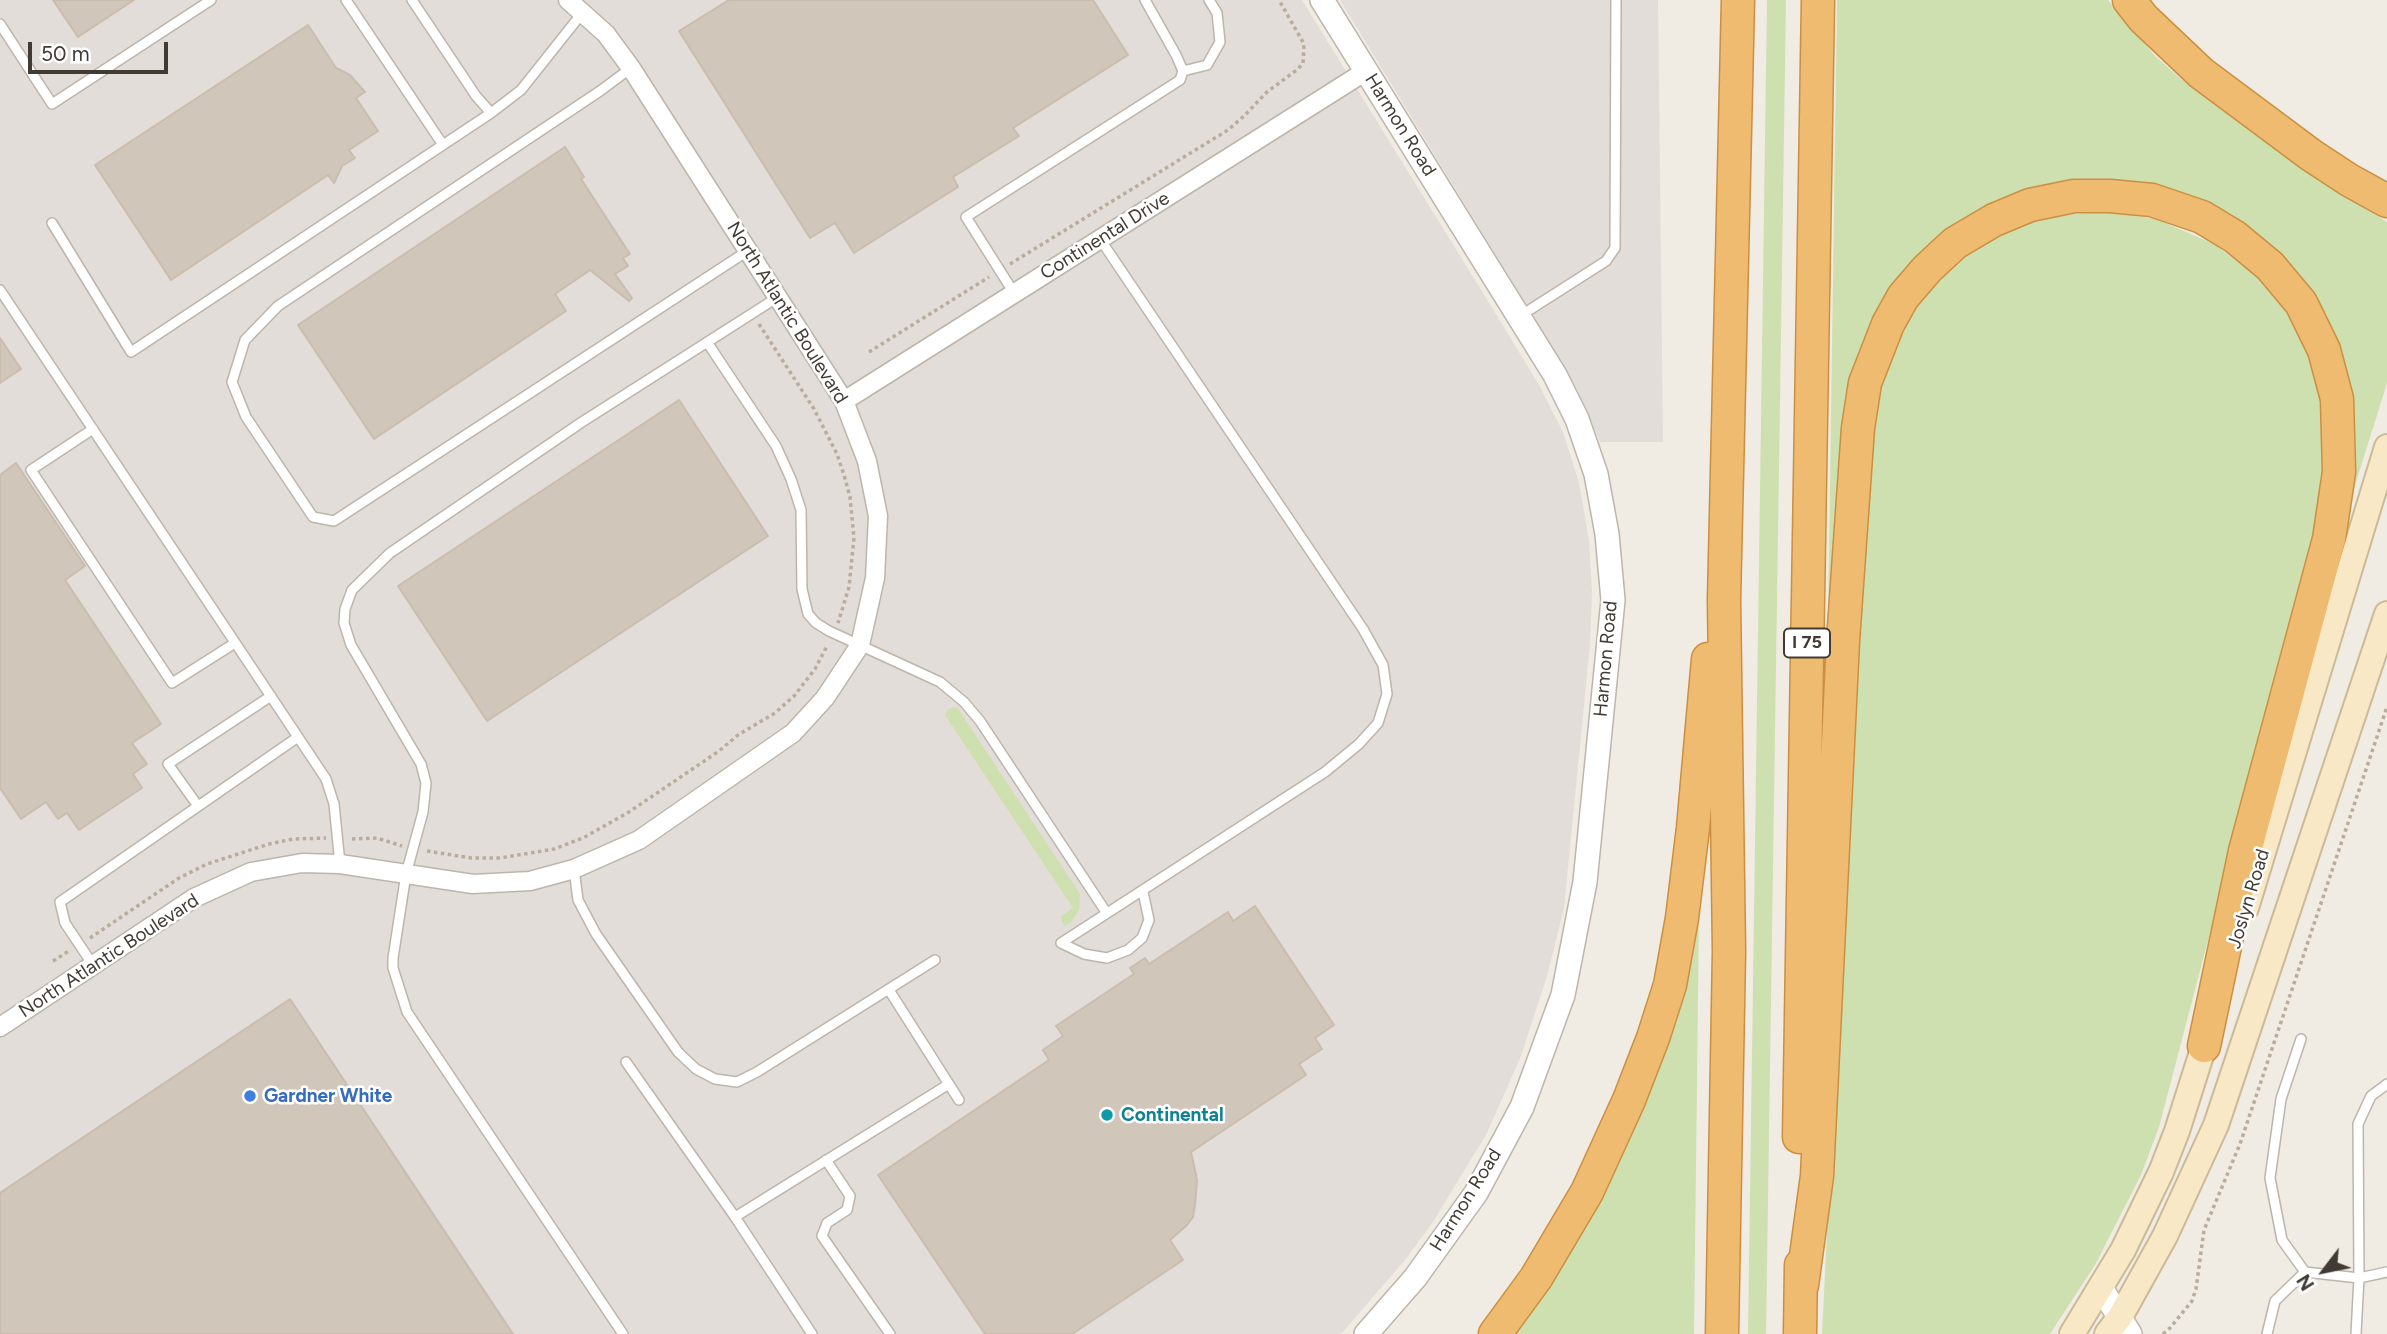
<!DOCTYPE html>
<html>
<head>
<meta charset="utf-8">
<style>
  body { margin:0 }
  #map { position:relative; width:2387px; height:1334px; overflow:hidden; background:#f0ebe3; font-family:Figtree,sans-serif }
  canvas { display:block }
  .north { position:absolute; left:2289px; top:1236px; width:70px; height:70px; -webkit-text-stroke:5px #fff; paint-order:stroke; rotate:238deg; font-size:19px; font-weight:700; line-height:28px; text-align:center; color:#413b34 }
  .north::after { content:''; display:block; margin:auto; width:24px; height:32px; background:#413b34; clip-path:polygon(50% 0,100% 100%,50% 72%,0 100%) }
  .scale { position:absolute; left:28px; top:42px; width:140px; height:32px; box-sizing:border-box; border:4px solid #413b34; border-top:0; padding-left:9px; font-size:21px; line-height:24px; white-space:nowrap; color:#413b34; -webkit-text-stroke:5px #fff; paint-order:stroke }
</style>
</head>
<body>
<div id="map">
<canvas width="2387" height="1334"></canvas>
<div class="north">N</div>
<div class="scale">50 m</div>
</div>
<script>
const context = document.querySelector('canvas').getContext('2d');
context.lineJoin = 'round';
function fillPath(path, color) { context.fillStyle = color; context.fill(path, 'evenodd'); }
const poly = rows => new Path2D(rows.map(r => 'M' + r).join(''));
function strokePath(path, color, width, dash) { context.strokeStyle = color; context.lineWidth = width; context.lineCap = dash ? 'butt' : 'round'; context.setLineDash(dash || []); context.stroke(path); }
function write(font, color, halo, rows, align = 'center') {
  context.font = font + ' Figtree,sans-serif'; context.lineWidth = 5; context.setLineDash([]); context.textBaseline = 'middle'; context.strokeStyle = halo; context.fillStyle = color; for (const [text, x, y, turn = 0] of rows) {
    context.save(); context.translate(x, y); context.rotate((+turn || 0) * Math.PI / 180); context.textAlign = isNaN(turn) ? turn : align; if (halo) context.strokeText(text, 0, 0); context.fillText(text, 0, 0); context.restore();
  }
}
fillPath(poly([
  [0,0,1302,0,1491,306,1539,385,1563,432,1579,483,1589,540,1592,593,1590,644,1564,908,1547,976,1521,1056,1487,1133,1433,1222,1405,1260,1341,1334,0,1334],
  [1340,0,1658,0,1663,442,1600,442,1577,389,1558,357]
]), '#e2ddd8');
fillPath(poly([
  [1767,0,1786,0,1766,1334,1748,1334],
  [1837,0,2108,0,2155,56,2182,80,2262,138,2387,222,2387,383,2352,495,2346,492,2350,460,2273,258,2080,187,1894,291,1832,621,1828,621],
  [2109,212,2156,219,2214,244,2255,275,2274,295,2288,315,2302,338,2312,362,2324,410,2324,472,2318,521,2159,1127,2141,1175,2095,1265,2050,1334,1822,1334,1852,726,1877,381,1915,305,1932,285,1967,254,2011,229,2035,221,2057,215],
  [957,707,1080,894,1079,910,1072,921,1065,926,1060,917,1073,908,945,715,948,709],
  [1694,913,1699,913,1694,1334,1510,1334]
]), '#cee0b0');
const building = poly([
  [53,0,134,0,78,37,53,0],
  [729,0,1093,0,1128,55,1013,128,1019,136,953,177,958,187,854,253,835,223,810,238,679,31,729,0],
  [308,25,336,68,350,75,365,92,356,98,378,131,349,150,355,158,342,166,334,183,328,175,171,280,95,165,308,25],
  [565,147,584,177,581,179,630,254,623,258,628,266,615,274,632,298,629,301,590,270,555,294,566,311,374,439,298,325,565,147],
  [0,338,21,369,0,383,0,338],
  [679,400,768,536,487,721,398,586,679,400],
  [16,463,85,566,65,580,161,724,132,743,147,764,133,774,142,788,79,830,67,813,58,819,46,802,21,819,0,788,0,475,16,463],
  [1255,906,1334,1025,1315,1038,1322,1049,1299,1064,1306,1075,1191,1152,1197,1180,1195,1205,1193,1217,1187,1225,1170,1240,1183,1260,1072,1334,985,1334,878,1175,1049,1060,1043,1050,1063,1036,1056,1026,1134,974,1130,968,1145,958,1149,964,1228,912,1233,921,1255,906],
  [290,999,513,1334,0,1334,0,1193,290,999]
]);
fillPath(building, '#d0c6ba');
strokePath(building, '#cabdae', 2);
const service = poly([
  [346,0,443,145],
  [412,0,476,96,491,113],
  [0,24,52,104,211,0],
  [631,68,600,91,278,306,245,340,232,382,246,417,313,517,334,521,749,250],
  [1183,71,1207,65,1220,42,1217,13,1209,0],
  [52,223,131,352,491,113,521,90,583,12],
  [1100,239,1363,629,1383,665,1387,694,1378,723,1359,744,1325,772,1061,943,1084,954,1107,958,1128,950,1142,938,1149,920,1143,892],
  [0,290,326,779,334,804,340,864],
  [1014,293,966,217,1180,80,1183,71,1176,55,1145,0],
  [1520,316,1606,261,1615,248,1616,0],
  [707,342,776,446,791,479,801,510,802,589,808,614,816,623,829,631,940,682,964,702,980,721,1106,912],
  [93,429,31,470,172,683,235,643],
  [198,806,168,764,271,696],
  [574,869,578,900,596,934,678,1052,696,1069,715,1079,737,1082,757,1072,935,960],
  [93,965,65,923,60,902,298,737],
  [889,990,959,1100],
  [626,1062,735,1217,812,1334],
  [826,1160,850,1196,847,1210,827,1223,822,1236,890,1334],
  [735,1217,949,1084],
  [2305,1272,2359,1278,2387,1272],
  [623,1334,407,1012,393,968,393,958,406,874,423,812,426,783,421,764,351,645,344,623,345,609,352,590,390,553,582,422,778,297],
  [2267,1334,2275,1301,2305,1272,2282,1240,2270,1178,2281,1099,2301,1039],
  [2356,1334,2359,1278,2358,1124,2371,1096,2387,1084]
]);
const minor = poly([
  [844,401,1366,71],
  [0,1027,194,898,251,872,302,863,340,864,473,884,530,881,574,869,639,840,793,733,825,698,860,645,875,578,878,516,867,461,844,401,631,68,606,34,568,0]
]);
const tertiary = poly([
  [1322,0,1555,375,1577,419,1596,474,1607,534,1613,600,1585,882,1563,995,1522,1107,1476,1193,1415,1278,1366,1334],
  [2101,1288,2130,1334]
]);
const secondary = poly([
  [2246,908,2387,447],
  [2072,1334,2123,1250,2161,1172,2177,1131,2209,1030],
  [2107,1334,2120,1317,2165,1236,2216,1125,2387,614]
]);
const motorway = poly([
  [2129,0,2143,18,2201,73,2311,155,2349,180,2387,201],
  [1799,1137,1818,0],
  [1802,1285,1817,1176,1843,641,1858,428,1865,383,1888,324,1903,297,1927,269,1955,243,1994,220,2030,205,2074,196,2110,196,2152,200,2202,217,2235,237,2270,266,2301,303,2324,350,2337,399,2339,472,2329,539,2245,851,2204,1046],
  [1495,1334,1536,1278,1587,1192,1629,1100,1653,1038,1670,985,1682,918,1693,828,1708,659],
  [1722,1334,1729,951,1724,600,1738,0],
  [1800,1334,1801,1265]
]);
strokePath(service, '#bdb5aa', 12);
strokePath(minor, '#bdb5aa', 21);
strokePath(tertiary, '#bdb5aa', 26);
strokePath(secondary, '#cbba97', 28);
strokePath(motorway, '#cb8f42', 35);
strokePath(poly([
  [1010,264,1228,130,1244,116,1267,92,1298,69,1303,63,1304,44,1279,0],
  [759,324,814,409,837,454,844,475,850,497,854,538,849,587,838,623],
  [869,352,989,277],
  [352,839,377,838,402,846],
  [427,851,471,858,500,858,554,849,583,838,629,812,719,751,738,735,775,713,794,696,815,669,827,646],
  [90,938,179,878,207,864,269,844,293,839,326,838],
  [53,961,69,951],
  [2163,1334,2170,1328,2192,1301,2196,1289,2204,1230,2240,1144,2387,707]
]), '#baac9a', 3.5, [3.5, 3.5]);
strokePath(service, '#fff', 9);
strokePath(minor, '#fff', 18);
strokePath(tertiary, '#fff', 23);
strokePath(secondary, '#f8e8c5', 24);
strokePath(motorway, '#eebb70', 32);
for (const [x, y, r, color] of [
  [250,1096,7,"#3f7fe0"],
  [1107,1115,7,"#0f9aa8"]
]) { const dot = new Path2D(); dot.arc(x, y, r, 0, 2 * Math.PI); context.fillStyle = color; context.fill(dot); strokePath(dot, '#fff', 2.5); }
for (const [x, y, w] of [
  [1807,643,46]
]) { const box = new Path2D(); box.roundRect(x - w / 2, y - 14.5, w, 29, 5); context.fillStyle = '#fff'; context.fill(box); strokePath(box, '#413b34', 2); }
write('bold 18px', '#413b34', null, [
  ["I 75",1807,643]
]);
write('19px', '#413b34', '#fff', [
  ["Harmon Road",1400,125,58],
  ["Continental Drive",1105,236,-32],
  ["North Atlantic Boulevard",787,313,58],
  ["Harmon Road",1606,659,-85],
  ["Joslyn Road",2249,899,-73],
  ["North Atlantic Boulevard",109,956,-33],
  ["Harmon Road",1466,1200,-58]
]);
write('bold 19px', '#366cbe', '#fff', [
  ["Gardner White",264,1096]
], 'left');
write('bold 19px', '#0d838f', '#fff', [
  ["Continental",1121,1115]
], 'left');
</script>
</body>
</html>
